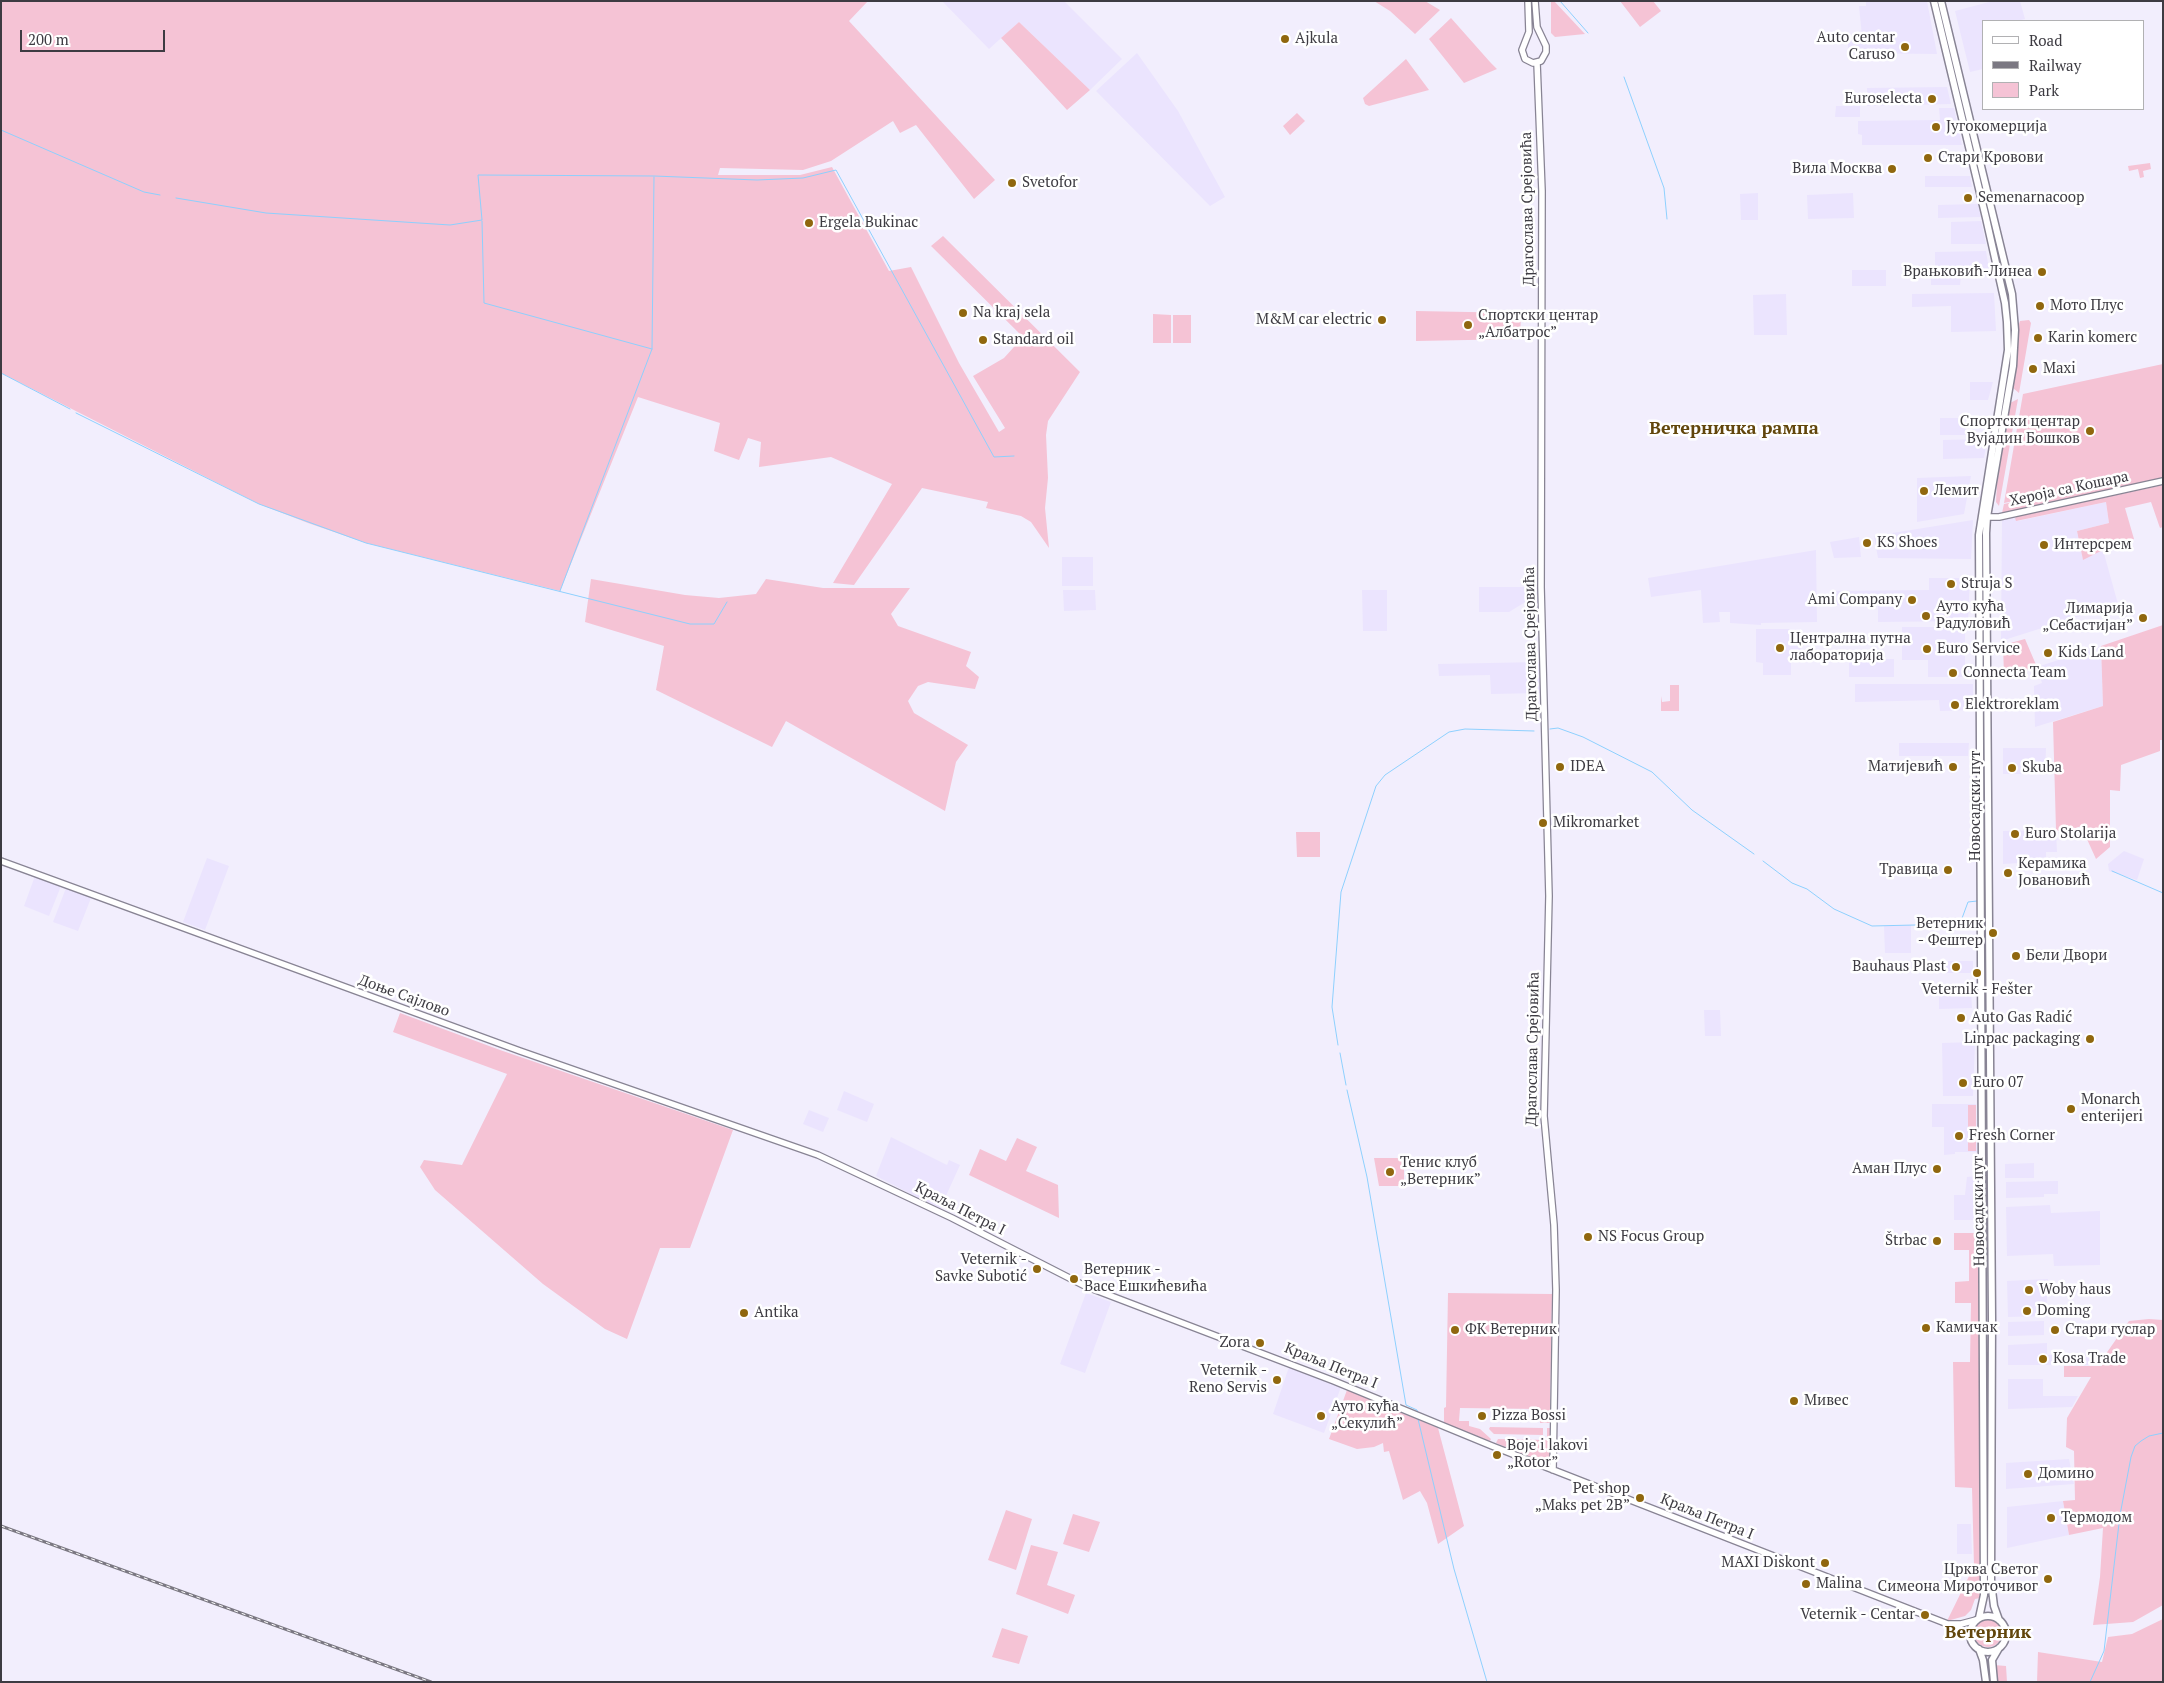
<!DOCTYPE html>
<html>
<head>
<meta charset="utf-8">
<style>
  body { margin:0 }
  #map { position:relative; width:2164px; height:1683px; overflow:hidden; background:#f2eefd; font-family:"PT Serif",serif }
  canvas { display:block }
  .frame { position:absolute; inset:0; border:2px solid #3d3b42; pointer-events:none }
  .legend { position:absolute; left:1982px; top:20px; width:162px; height:90px; box-sizing:border-box; background:#fff; border:1px solid #b1b1b3; margin:0; padding:6px 9px; list-style:none; font-size:15px; color:#3d3b42 }
  .legend li { display:flex; align-items:center; gap:10px; height:25px }
  .legend b { width:25px; border:1px solid #b1b1b3 }
  .scale { position:absolute; left:20px; top:30px; width:145px; height:22px; box-sizing:border-box; border:2px solid #3d3b42; border-top:0; padding-left:6px; font-size:15px; line-height:18px; white-space:nowrap; color:#3d3b42; -webkit-text-stroke:4px #fff; paint-order:stroke }
</style>
</head>
<body>
<div id="map">
<canvas width="2164" height="1683"></canvas>
<div class="frame"></div>
<ul class="legend">
<li><b style="height:6px;background:#fff"></b>Road</li>
<li><b style="height:6px;background:#7b7882"></b>Railway</li>
<li><b style="height:14px;background:#f5c3d5"></b>Park</li>
</ul>
<div class="scale">200 m</div>
</div>
<script>
const context = document.querySelector('canvas').getContext('2d');
context.lineJoin = 'round';
function fillPath(path, color) { context.fillStyle = color; context.fill(path, 'evenodd'); }
const poly = rows => new Path2D(rows.map(r => 'M' + r).join(''));
function strokePath(path, color, width, dash) { context.strokeStyle = color; context.lineWidth = width; context.lineCap = dash ? 'butt' : 'round'; context.setLineDash(dash || []); context.stroke(path); }
function write(font, color, halo, rows, align = 'center') {
  context.font = font + ' "PT Serif",serif'; context.lineWidth = 5; context.setLineDash([]); context.textBaseline = 'middle'; context.strokeStyle = halo; context.fillStyle = color; for (const [text, x, y, turn = 0] of rows) {
    context.save(); context.translate(x, y); context.rotate((+turn || 0) * Math.PI / 180); context.textAlign = isNaN(turn) ? turn : align; if (halo) context.strokeText(text, 0, 0); context.fillText(text, 0, 0); context.restore();
  }
}
fillPath(poly([
  [942,1,1064,1,1122,59,1090,90,1019,22,989,49],
  [1866,1,1927,1,1937,54,1848,53,1848,37,1862,36,1859,6,1866,6],
  [1993,1,2020,1,2025,19,2017,21,1983,21,1983,69,1970,72,1955,11],
  [1137,53,1178,111,1225,197,1210,206,1096,91],
  [1947,87,1951,104,1867,106,1867,88],
  [1836,106,1860,106,1860,117,1835,117],
  [1939,108,1954,108,1962,145,1862,145,1862,135,1858,134,1858,121,1940,120],
  [1925,176,1970,176,1972,187,1925,187],
  [1758,193,1758,220,1741,220,1740,194],
  [1853,193,1854,218,1808,219,1807,195],
  [1978,204,1981,217,1938,218,1938,205],
  [1981,221,1986,244,1951,244,1951,222],
  [1986,251,1990,275,1961,276,1960,285,1931,285,1931,276,1935,275,1935,252],
  [1852,270,1886,270,1886,286,1852,286],
  [1994,293,1996,331,1951,332,1951,306,1912,307,1912,294],
  [1786,294,1787,335,1754,335,1753,295],
  [1970,382,1993,382,1988,400,1970,400],
  [1940,418,1965,418,1966,435,1940,435],
  [1987,439,1984,458,1943,459,1943,440],
  [1971,476,1964,514,1917,522,1917,478],
  [2106,502,2109,523,2077,531,2083,559,2103,550,2118,604,2001,641,2002,520,2015,518,2018,521],
  [1973,520,1971,559,1878,558,1874,536],
  [1859,537,1861,557,1834,558,1830,542],
  [1816,550,1817,622,1761,623,1761,625,1730,623,1730,612,1719,612,1720,622,1703,623,1701,590,1651,597,1648,578],
  [1062,557,1093,557,1093,586,1062,586],
  [1929,578,1970,578,1968,621,1878,622,1878,605,1836,605,1836,591,1929,590],
  [1479,587,1538,587,1539,617,1531,601,1527,601,1509,612,1479,612],
  [1063,590,1095,590,1096,610,1064,611],
  [1362,590,1387,590,1387,631,1363,631],
  [1902,627,1965,627,1965,677,1928,677,1928,660,1902,660],
  [1756,629,1800,629,1801,661,1791,661,1791,675,1763,675,1763,663,1756,662],
  [2101,646,2103,706,2035,727,2034,686,2042,683,2037,667],
  [1849,659,1894,659,1894,677,1849,677],
  [1540,662,1541,693,1491,694,1490,675,1439,676,1438,664],
  [1855,684,1973,684,1973,699,1967,699,1967,710,1940,711,1939,700,1855,702],
  [1899,743,1969,743,1968,756,1899,756],
  [2003,748,2046,748,2045,774,2003,774],
  [2056,830,2057,852,2046,852,2046,857,2036,858,2036,862,2003,864,2003,831],
  [2124,851,2144,859,2137,880,2109,871,2108,864],
  [207,858,229,866,205,930,183,922],
  [35,876,61,886,49,916,24,906],
  [66,888,91,898,78,931,53,922],
  [1911,925,1911,953,1885,953,1884,926],
  [1944,961,1973,961,1973,973,1944,973],
  [1971,991,1972,1008,1939,1009,1939,992],
  [1704,1010,1720,1010,1721,1036,1705,1036],
  [1975,1042,1973,1096,1943,1096,1942,1043],
  [844,1091,874,1104,867,1122,837,1110],
  [1932,1104,1976,1104,1977,1152,1955,1152,1955,1154,1944,1155,1944,1127,1932,1127],
  [809,1110,829,1118,823,1132,803,1124],
  [891,1137,947,1165,949,1160,960,1165,940,1209,876,1176],
  [2034,1163,2034,1178,2005,1178,2005,1164],
  [1977,1176,1977,1220,1954,1220,1954,1195,1965,1195,1967,1177],
  [2058,1181,2058,1194,2044,1194,2044,1197,2006,1198,2006,1182],
  [2050,1205,2051,1213,2100,1211,2100,1265,2054,1266,2053,1254,2007,1256,2006,1207],
  [2048,1279,2046,1316,2008,1317,2007,1281],
  [1086,1293,1111,1302,1085,1373,1060,1364],
  [2044,1321,2044,1335,2008,1336,2008,1322],
  [2047,1343,2047,1355,2098,1354,2098,1365,2008,1365,2008,1345],
  [1289,1367,1341,1387,1324,1433,1273,1414],
  [2008,1379,2043,1379,2043,1396,2078,1396,2072,1407,2008,1409],
  [2069,1459,2074,1484,2006,1489,2006,1463],
  [2063,1501,2069,1535,2007,1548,2007,1507],
  [1957,1524,1971,1524,1972,1554,1957,1554]
]), '#ebe4fe');
fillPath(poly([
  [1,1,868,1,849,21,995,180,974,199,916,125,900,133,893,121,831,161,803,170,720,168,718,175,800,175,832,167,889,271,911,267,959,363,999,432,1005,428,973,376,1004,358,1023,337,931,246,943,236,1080,372,1048,421,1046,435,1048,478,1045,508,1049,548,1031,522,1021,516,986,508,988,502,922,488,854,585,833,583,892,484,831,457,759,467,761,442,748,438,739,460,714,451,720,423,638,397,560,591,366,543,308,523,259,504,1,373],
  [1374,1,1425,1,1440,10,1415,34,1390,11],
  [1551,1,1554,1,1585,34,1555,37,1551,33],
  [1620,1,1653,1,1661,11,1640,27],
  [1451,18,1490,62,1497,69,1464,83,1429,39],
  [1019,22,1090,90,1067,110,1001,38],
  [1406,59,1429,90,1369,106,1365,104,1363,98],
  [1297,113,1305,121,1290,135,1283,126],
  [2150,163,2151,169,2143,171,2144,177,2140,178,2138,169,2129,171,2128,166],
  [1416,311,1521,313,1520,339,1416,341],
  [1153,314,1171,315,1171,343,1153,343],
  [1173,315,1191,315,1191,343,1173,343],
  [2029,320,2031,323,2019,393,2013,388,2018,351,2018,327,2020,321],
  [2163,364,2163,478,2002,513,2004,504,2075,488,2004,503,2023,394],
  [2018,399,1999,506,1996,502,1997,484,2009,408,2010,403],
  [2163,485,2163,527,2160,528,2151,502,2125,508,2134,539,2103,550,2083,560,2077,531,2109,523,2106,502,2016,521,2015,518,2018,516],
  [591,579,685,595,719,598,756,594,766,579,823,588,910,588,891,614,898,626,971,652,966,666,979,677,975,689,928,682,918,686,908,701,914,713,968,745,956,762,945,811,786,721,772,747,656,690,664,646,585,622],
  [2163,625,2163,740,2160,740,2160,751,2121,765,2120,791,2110,790,2110,847,2096,859,2081,826,2065,833,2056,830,2053,722,2103,706,2101,646],
  [2025,639,2037,667,2004,675,2003,645],
  [1670,685,1679,685,1679,711,1661,711,1661,696,1662,702,1670,701],
  [1296,832,1320,832,1320,857,1297,857],
  [400,1013,500,1050,733,1130,690,1248,660,1248,627,1339,605,1329,543,1284,435,1190,420,1167,424,1160,462,1165,507,1074,393,1032],
  [1968,1105,1976,1105,1976,1151,1968,1151],
  [1017,1138,1037,1147,1026,1171,1058,1185,1059,1218,969,1175,980,1149,1006,1161],
  [1374,1158,1404,1158,1404,1186,1379,1186],
  [1954,1233,1977,1233,1977,1250,1979,1250,1980,1598,1975,1599,1971,1610,1965,1616,1947,1621,1974,1566,1972,1488,1955,1487,1953,1362,1970,1362,1971,1303,1955,1303,1955,1282,1969,1281,1969,1250,1954,1250],
  [1448,1293,1552,1294,1550,1409,1553,1409,1553,1423,1540,1423,1540,1409,1460,1408,1459,1421,1469,1421,1469,1426,1480,1429,1491,1439,1490,1441,1444,1423,1444,1408,1446,1407],
  [2149,1319,2163,1320,2163,1605,2133,1622,2093,1625,2100,1577,2103,1528,2069,1535,2063,1501,2075,1500,2074,1451,2066,1447,2067,1418,2091,1377,2064,1377,2064,1366,2102,1366,2103,1358,2129,1321],
  [1347,1390,1438,1428,1464,1526,1438,1544,1427,1503,1420,1491,1403,1500,1389,1451,1384,1452,1383,1443,1374,1447,1357,1449,1329,1439],
  [1490,1427,1543,1428,1543,1435,1494,1434,1489,1429],
  [1547,1428,1552,1428,1550,1465,1496,1443,1498,1439,1547,1440],
  [1006,1510,1032,1519,1016,1570,988,1560],
  [1073,1514,1100,1522,1089,1552,1063,1544],
  [1031,1545,1058,1552,1047,1585,1075,1595,1068,1614,1016,1594],
  [2163,1619,2163,1682,2037,1682,2038,1652,2102,1662,2108,1637,2132,1634],
  '1974 1633a14 14 0 1 1 28 0a14 14 0 1 1-28 0Z',
  [1002,1628,1028,1636,1019,1664,992,1657],
  [1994,1665,2006,1666,2007,1682,1996,1682]
]), '#f5c3d5');
strokePath(poly([
  [1560,1,1588,33],
  [1624,77,1664,188,1667,219],
  [1,130,144,192,160,195],
  [176,198,266,213,450,225,482,220,478,175,654,176,757,180,803,178,836,170,994,457,1014,456],
  [482,221,484,303,652,349],
  [1,373,70,409],
  [76,413,259,504,366,543,690,624,714,624,727,602],
  [560,591,652,349,654,177],
  [1550,729,1558,728,1583,737,1652,772,1692,810,1754,854],
  [1763,861,1792,883,1807,889,1834,909,1872,926,1958,924,1961,921,1968,902,1977,901],
  [2112,871,2163,893],
  [1338,1045,1332,1007,1341,892,1376,786,1385,775,1449,732,1465,729,1534,731],
  [1340,1053,1346,1085],
  [1347,1090,1367,1177,1406,1405,1417,1410,1418,1413],
  [1418,1419,1454,1569,1487,1682],
  [2090,1682,2104,1651,2120,1515,2131,1457,2135,1446,2141,1441,2149,1436,2163,1433]
]), '#8ed0fe', 1);
const secondary = poly([
  [1528,1,1529,32,1522,50,1525,59,1533,63,1541,61,1546,52,1546,46,1537,27,1535,1],
  [1537,63,1542,191,1541,587,1549,896,1544,1116,1554,1225,1556,1290,1553,1470],
  [1984,517,1999,517,2163,481],
  [1,861,520,1051,818,1155,952,1218,1085,1286,1334,1381,1492,1446,1963,1630,1970,1636],
  [1949,1624,1961,1624,1976,1620]
]);
const primary = poly([
  [1934,1,1986,218,2005,303,2007,322,2008,350,1979,535,1984,1595,1979,1618],
  [1941,1,2012,294,2015,330,2013,366,1987,517,1986,533,1992,1319,1991,1582,1994,1606,1999,1620],
  '1970 1634a18 18 0 1 1 36 0a18 18 0 1 1-36 0Z',
  [1979,1649,1983,1660,1986,1682],
  [1994,1682,1992,1660,1999,1648]
]);
strokePath(secondary, '#888494', 8);
strokePath(primary, '#888494', 9);
strokePath(secondary, '#fff', 5.5);
strokePath(primary, '#fff', 6);
const rail = poly([
  [1,1526,431,1682]
]);
strokePath(rail, '#7b7882', 3);
strokePath(rail, '#fff', 1, [4]);
for (const [x, y, r, color] of [
  [1285,39,5,"#90670e"],
  [1905,47,5,"#90670e"],
  [1932,99,5,"#90670e"],
  [1936,127,5,"#90670e"],
  [1928,158,5,"#90670e"],
  [1892,169,5,"#90670e"],
  [1012,183,5,"#90670e"],
  [1968,198,5,"#90670e"],
  [809,223,5,"#90670e"],
  [2042,272,5,"#90670e"],
  [2040,306,5,"#90670e"],
  [963,313,5,"#90670e"],
  [1382,320,5,"#90670e"],
  [1468,325,5,"#90670e"],
  [2038,338,5,"#90670e"],
  [983,340,5,"#90670e"],
  [2033,369,5,"#90670e"],
  [2090,431,5,"#90670e"],
  [1924,491,5,"#90670e"],
  [1867,543,5,"#90670e"],
  [2044,545,5,"#90670e"],
  [1951,584,5,"#90670e"],
  [1912,600,5,"#90670e"],
  [1926,616,5,"#90670e"],
  [2143,618,5,"#90670e"],
  [1780,648,5,"#90670e"],
  [1927,649,5,"#90670e"],
  [2048,653,5,"#90670e"],
  [1953,673,5,"#90670e"],
  [1955,705,5,"#90670e"],
  [1560,767,5,"#90670e"],
  [1953,767,5,"#90670e"],
  [2012,768,5,"#90670e"],
  [1543,823,5,"#90670e"],
  [2015,834,5,"#90670e"],
  [1948,870,5,"#90670e"],
  [2008,873,5,"#90670e"],
  [1993,933,5,"#90670e"],
  [2016,956,5,"#90670e"],
  [1956,967,5,"#90670e"],
  [1977,973,5,"#90670e"],
  [1961,1018,5,"#90670e"],
  [2090,1039,5,"#90670e"],
  [1963,1083,5,"#90670e"],
  [2071,1109,5,"#90670e"],
  [1959,1136,5,"#90670e"],
  [1937,1169,5,"#90670e"],
  [1390,1172,5,"#90670e"],
  [1588,1237,5,"#90670e"],
  [1937,1241,5,"#90670e"],
  [1037,1269,5,"#90670e"],
  [1074,1279,5,"#90670e"],
  [2029,1290,5,"#90670e"],
  [2027,1311,5,"#90670e"],
  [744,1313,5,"#90670e"],
  [1926,1328,5,"#90670e"],
  [1455,1330,5,"#90670e"],
  [2055,1330,5,"#90670e"],
  [1260,1343,5,"#90670e"],
  [2043,1359,5,"#90670e"],
  [1277,1380,5,"#90670e"],
  [1794,1401,5,"#90670e"],
  [1321,1416,5,"#90670e"],
  [1482,1416,5,"#90670e"],
  [1497,1455,5,"#90670e"],
  [2028,1474,5,"#90670e"],
  [1640,1498,5,"#90670e"],
  [2051,1518,5,"#90670e"],
  [1825,1563,5,"#90670e"],
  [2048,1579,5,"#90670e"],
  [1806,1584,5,"#90670e"],
  [1925,1615,5,"#90670e"]
]) { const dot = new Path2D(); dot.arc(x, y, r, 0, 2 * Math.PI); context.fillStyle = color; context.fill(dot); strokePath(dot, '#fff', 2); }
write('15px', '#3d3b42', '#fff', [
  ["Auto centar",1895,38,"right"],
  ["Caruso",1895,55,"right"],
  ["Ajkula",1295,39],
  ["Euroselecta",1922,99,"right"],
  ["Југокомерција",1946,127],
  ["Стари Кровови",1938,158],
  ["Вила Москва",1882,169,"right"],
  ["Svetofor",1022,183],
  ["Semenarnacoop",1978,198],
  ["Ergela Bukinac",819,223],
  ["Врањковић-Линеа",2032,272,"right"],
  ["Мото Плус",2050,306],
  ["Na kraj sela",973,313],
  ["Спортски центар",1478,316],
  ["„Албатрос”",1478,333],
  ["M&M car electric",1372,320,"right"],
  ["Karin komerc",2048,338],
  ["Standard oil",993,340],
  ["Maxi",2043,369],
  ["Спортски центар",2080,422,"right"],
  ["Вујадин Бошков",2080,439,"right"],
  ["Лемит",1934,491],
  ["KS Shoes",1877,543],
  ["Интерсрем",2054,545],
  ["Struja S",1961,584],
  ["Ami Company",1902,600,"right"],
  ["Ауто кућа",1936,607],
  ["Радуловић",1936,624],
  ["Лимарија",2133,609,"right"],
  ["„Себастијан”",2133,626,"right"],
  ["Централна путна",1790,639],
  ["лабораторија",1790,656],
  ["Euro Service",1937,649],
  ["Kids Land",2058,653],
  ["Connecta Team",1963,673],
  ["Elektroreklam",1965,705],
  ["IDEA",1570,767],
  ["Матијевић",1943,767,"right"],
  ["Skuba",2022,768],
  ["Mikromarket",1553,823],
  ["Euro Stolarija",2025,834],
  ["Керамика",2018,864],
  ["Јовановић",2018,881],
  ["Травица",1938,870,"right"],
  ["Ветерник",1983,924,"right"],
  ["- Фештер",1983,941,"right"],
  ["Бели Двори",2026,956],
  ["Bauhaus Plast",1946,967,"right"],
  ["Veternik - Fešter",1977,990,"center"],
  ["Auto Gas Radić",1971,1018],
  ["Linpac packaging",2080,1039,"right"],
  ["Euro 07",1973,1083],
  ["Monarch",2081,1100],
  ["enterijeri",2081,1117],
  ["Fresh Corner",1969,1136],
  ["Тенис клуб",1400,1163],
  ["„Ветерник”",1400,1180],
  ["Аман Плус",1927,1169,"right"],
  ["NS Focus Group",1598,1237],
  ["Štrbac",1927,1241,"right"],
  ["Veternik -",1027,1260,"right"],
  ["Savke Subotić",1027,1277,"right"],
  ["Ветерник -",1084,1270],
  ["Васе Ешкићевића",1084,1287],
  ["Woby haus",2039,1290],
  ["Doming",2037,1311],
  ["Antika",754,1313],
  ["Камичак",1936,1328],
  ["ФК Ветерник",1465,1330],
  ["Стари гуслар",2065,1330],
  ["Zora",1250,1343,"right"],
  ["Kosa Trade",2053,1359],
  ["Veternik -",1267,1371,"right"],
  ["Reno Servis",1267,1388,"right"],
  ["Мивес",1804,1401],
  ["Ауто кућа",1331,1407],
  ["„Секулић”",1331,1424],
  ["Pizza Bossi",1492,1416],
  ["Boje i lakovi",1507,1446],
  ["„Rotor”",1507,1463],
  ["Домино",2038,1474],
  ["Pet shop",1630,1489,"right"],
  ["„Maks pet 2B”",1630,1506,"right"],
  ["Термодом",2061,1518],
  ["MAXI Diskont",1815,1563,"right"],
  ["Црква Светог",2038,1570,"right"],
  ["Симеона Мироточивог",2038,1587,"right"],
  ["Malina",1816,1584],
  ["Veternik - Centar",1915,1615,"right"]
], 'left');
write('15px', '#3d3b42', '#fff', [
  ["Драгослава Срејовића",1528,209,-91],
  ["Хероја са Кошара",2069,489,-12],
  ["Драгослава Срејовића",1531,644,-91],
  ["Новосадски пут",1976,806,-90],
  ["Доње Сајлово",404,996,20],
  ["Драгослава Срејовића",1533,1049,-89],
  ["Краља Петра I",960,1209,27],
  ["Новосадски пут",1979,1211,-91],
  ["Краља Петра I",1331,1366,22],
  ["Краља Петра I",1707,1517,22]
]);
write('bold 18px', '#62460c', '#fff', [
  ["Ветерничка рампа",1734,429],
  ["Ветерник",1988,1633]
]);
</script>
</body>
</html>
